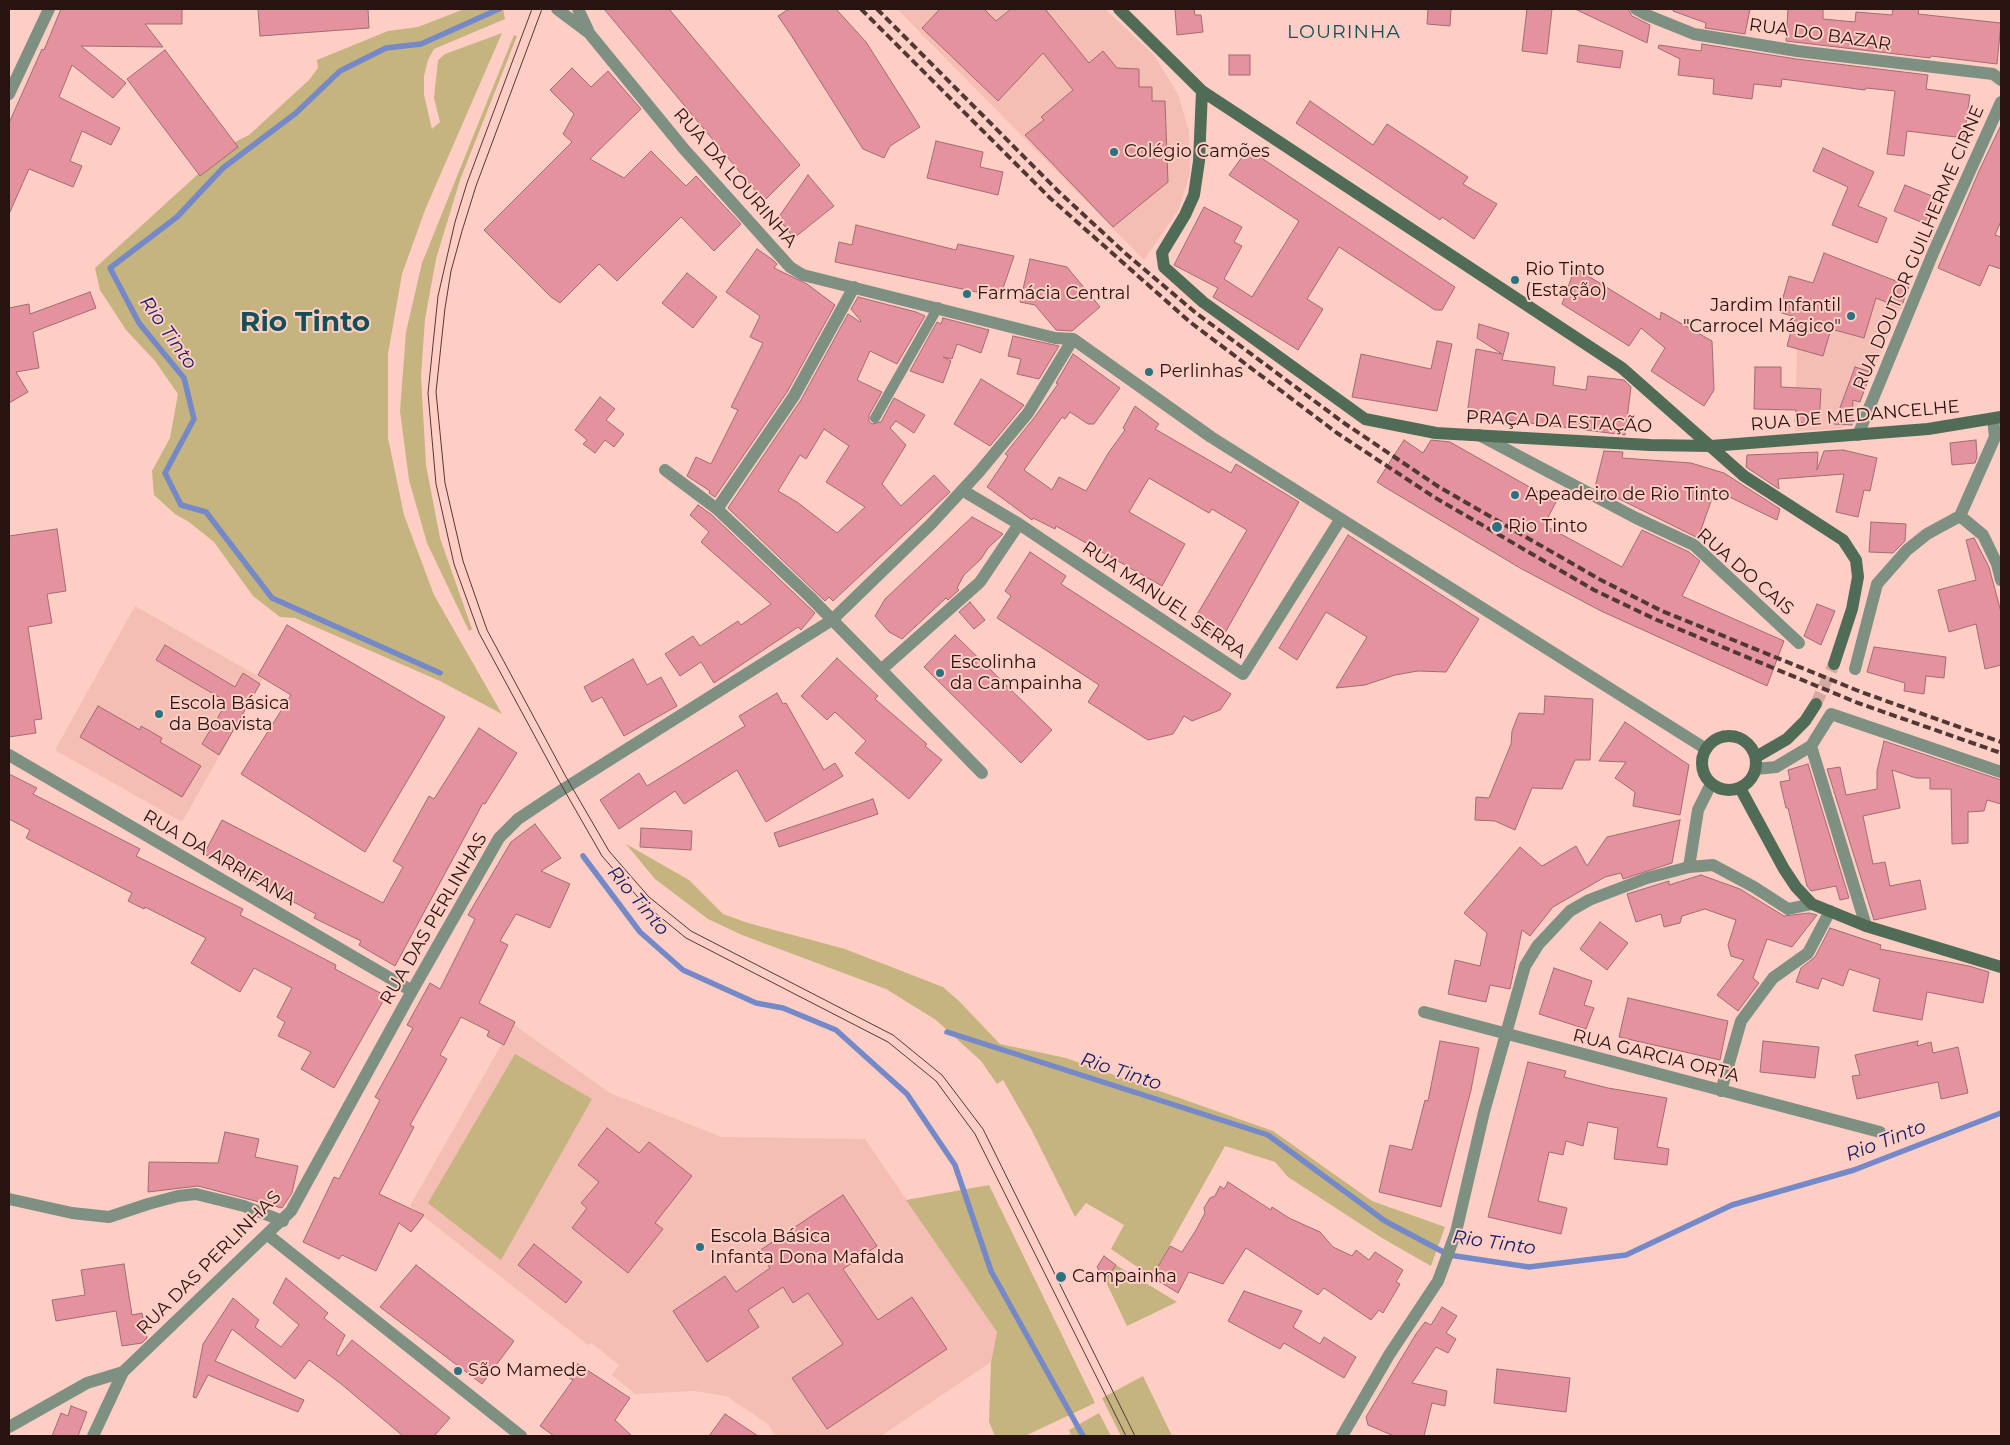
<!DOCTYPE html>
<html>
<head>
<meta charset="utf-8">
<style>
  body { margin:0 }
  #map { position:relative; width:2010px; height:1445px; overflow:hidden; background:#fecec5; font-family:Montserrat,sans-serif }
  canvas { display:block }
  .frame { position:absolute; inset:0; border:10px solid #281310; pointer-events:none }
</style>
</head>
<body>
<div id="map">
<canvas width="2010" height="1445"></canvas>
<div class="frame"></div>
</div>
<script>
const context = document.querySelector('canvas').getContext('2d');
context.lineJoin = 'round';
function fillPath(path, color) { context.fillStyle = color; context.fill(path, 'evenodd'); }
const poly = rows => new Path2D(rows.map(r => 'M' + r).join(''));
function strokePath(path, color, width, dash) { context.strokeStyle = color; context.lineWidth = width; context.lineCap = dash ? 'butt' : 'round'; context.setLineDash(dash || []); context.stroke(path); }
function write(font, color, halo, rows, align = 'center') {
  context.font = font + ' Montserrat,sans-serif'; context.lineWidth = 4; context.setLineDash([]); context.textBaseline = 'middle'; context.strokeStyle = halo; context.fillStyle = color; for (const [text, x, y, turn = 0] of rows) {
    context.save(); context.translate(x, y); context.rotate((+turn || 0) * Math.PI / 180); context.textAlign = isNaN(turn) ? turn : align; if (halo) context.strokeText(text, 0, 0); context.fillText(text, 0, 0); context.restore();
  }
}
fillPath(poly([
  [897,9,1105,9,1154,55,1178,94,1189,131,1190,173,1179,209,1144,260],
  [1823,255,1909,287,1851,422,1840,429,1795,431,1797,344],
  [135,606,263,679,182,822,55,750],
  [513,1024,610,1093,722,1137,865,1139,997,1332,991,1362,881,1436,776,1436,768,1424,726,1396,694,1391,635,1394,612,1375,619,1365,591,1343,588,1345,410,1206]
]), '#f4beb4');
fillPath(poly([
  [464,9,503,9,505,19,434,49,428,60,424,76,424,95,432,129,440,122,434,98,438,60,445,54,502,33,425,210,402,274,388,354,388,438,404,515,434,595,502,714,440,681,295,618,280,617,253,596,214,542,189,522,175,514,154,495,152,471,170,438,178,394,155,361,126,330,100,290,95,268,231,144,249,135,309,80,318,68,317,60,388,31,418,27],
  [514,35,517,36,460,180,436,259,425,319,421,376,426,465,440,538,472,629,469,631,427,543,409,480,400,411,406,332,422,263],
  [626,844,689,880,723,914,748,923,845,949,943,987,959,1001,1000,1044,1066,1058,1273,1131,1372,1201,1445,1227,1431,1266,1382,1238,1288,1177,1275,1162,1225,1146,1152,1277,1111,1249,1124,1225,1086,1203,1075,1217,1031,1129,1003,1080,997,1084,981,1061,936,1020,886,989,742,935,708,919,655,879],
  [515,1054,592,1099,501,1260,428,1203],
  [989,1185,1095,1403,1025,1436,995,1436,989,1422,991,1362,997,1332,906,1200],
  [1116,1265,1177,1302,1127,1326,1105,1280],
  [1143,1376,1172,1436,1121,1436,1102,1398],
  [1099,1413,1111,1436,1066,1436,1071,1434,1069,1430]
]), '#c5b380');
strokePath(poly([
  [440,673,272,598,206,512,181,505,165,473,194,419,184,378,139,323,110,268,177,217,223,168,296,113,340,71,386,48,421,44,499,9],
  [583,856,640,932,683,970,756,1003,783,1008,836,1030,907,1094,955,1165,991,1271,1083,1436],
  [947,1032,1268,1135,1385,1221,1449,1255,1529,1267,1626,1255,1732,1205,1854,1170,2001,1113]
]), '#7588c8', 5.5);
const building = poly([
  [61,9,182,9,182,24,145,24,163,47,81,46,126,83,113,98,72,65,59,97,120,128,111,145,82,131,70,161,82,166,73,187,29,169,9,214,9,123,42,49,44,50,61,9],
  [258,9,368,9,369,28,260,36,258,9],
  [604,9,669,9,800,165,764,201,604,9],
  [789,9,836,9,866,42,903,100,920,127,890,146,884,158,863,149,791,35,778,16,789,9],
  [940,9,984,9,996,21,1011,9,1045,9,1089,63,1103,51,1117,68,1139,69,1139,87,1152,87,1152,101,1165,101,1168,182,1113,227,1025,135,1044,120,1041,117,1073,90,1043,53,998,101,922,28,940,9],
  [1175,9,1194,9,1195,15,1201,15,1203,32,1177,35,1175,9],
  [1428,9,1451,9,1450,26,1427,24,1428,9],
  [1527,9,1552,9,1547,54,1522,51,1527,9],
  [1575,9,1628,9,1632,16,1650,25,1647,43,1575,9],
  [1674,9,1750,9,1745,34,1705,28,1706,23,1673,11,1674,9],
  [1788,9,1823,9,1823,19,1855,22,1856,12,1892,15,1893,9,1919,9,1918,14,2001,23,1997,64,1931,56,1930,58,1786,41,1788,9],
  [1702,44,1796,59,1928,75,1926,89,1970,95,1964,138,1907,131,1904,156,1887,154,1895,91,1866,88,1865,90,1782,79,1781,87,1754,84,1752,99,1713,94,1714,79,1678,75,1680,59,1658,48,1659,45,1701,51,1702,44],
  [1579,45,1623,51,1620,68,1577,62,1579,45],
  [165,50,238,147,200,176,127,79,165,50],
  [1229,55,1250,55,1250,75,1229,75,1229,55],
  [572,68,591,87,608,71,641,109,590,159,624,178,651,151,686,186,696,176,741,224,714,251,681,217,617,281,599,264,560,303,551,297,484,230,572,142,563,134,574,114,550,90,572,68],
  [1310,101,1373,145,1387,124,1468,177,1463,184,1497,204,1474,239,1442,217,1440,220,1296,123,1310,101],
  [2001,125,2001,221,1995,235,2001,237,2001,269,1989,265,1980,286,1938,268,1979,171,2001,125],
  [936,141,983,152,980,167,1003,172,998,195,927,178,936,141],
  [1823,148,1874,172,1858,206,1887,218,1877,243,1832,225,1848,187,1813,171,1823,148],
  [1248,149,1455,287,1442,310,1435,310,1339,247,1307,299,1323,309,1298,350,1213,297,1218,288,1174,265,1204,207,1242,227,1234,242,1242,246,1224,279,1252,297,1299,221,1229,175,1248,149],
  [808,175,834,206,794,238,778,218,808,175],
  [1905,185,1937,198,1926,224,1894,211,1905,185],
  [856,225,956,250,958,244,1014,256,1000,297,835,262,839,242,852,245,856,225],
  [757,249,773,260,777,264,774,268,807,284,835,305,787,392,715,497,709,493,710,491,687,476,696,457,711,464,738,410,731,407,763,343,750,337,760,316,726,292,757,249],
  [1824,253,1909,286,1901,308,1876,298,1864,338,1831,329,1823,356,1787,346,1795,317,1779,312,1789,276,1813,283,1824,253],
  [1030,259,1067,267,1100,307,1072,331,1056,330,1035,305,1020,302,1030,259],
  [1575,268,1660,320,1661,312,1712,341,1714,390,1704,406,1651,371,1665,348,1641,328,1629,346,1562,304,1575,268],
  [687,273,717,297,693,328,662,303,687,273],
  [90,292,96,308,33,332,39,368,16,372,28,392,9,403,9,308,29,304,30,314,90,292],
  [858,297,916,312,925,316,897,364,870,351,857,380,882,392,869,415,869,421,872,424,881,422,894,398,925,415,914,433,896,421,890,428,906,445,882,484,901,506,934,475,950,492,833,601,829,597,825,601,728,508,801,400,848,314,860,322,861,321,851,309,858,297],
  [824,429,849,446,826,482,865,507,837,533,797,502,778,491,800,455,806,459,824,429],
  [943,318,989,330,981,353,957,344,952,359,943,357,951,361,943,383,910,371,937,322,941,324,943,318],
  [1479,324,1509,333,1502,360,1555,367,1553,385,1586,390,1588,376,1624,380,1631,387,1625,435,1467,415,1476,349,1502,354,1477,338,1479,324],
  [1013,336,1059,346,1039,379,1017,374,1021,359,1008,356,1013,336],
  [1437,341,1452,344,1437,411,1352,397,1361,354,1431,369,1437,341],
  [1073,354,1120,388,1094,424,1088,424,1070,412,1065,419,1062,417,1024,470,1052,490,1059,477,1086,491,1109,452,1125,430,1123,428,1135,406,1159,424,1155,429,1231,473,1236,464,1299,502,1221,640,1192,623,1247,530,1212,509,1209,513,1149,478,1129,512,1185,544,1162,586,1056,526,1055,529,1033,518,1032,520,987,487,1008,456,1005,454,1034,418,1058,384,1056,383,1073,354],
  [1755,367,1781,367,1781,387,1821,389,1819,424,1795,422,1796,410,1754,409,1755,367],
  [1855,367,1871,372,1860,402,1853,400,1852,425,1834,424,1855,367],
  [981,379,1024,405,990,446,954,424,981,379],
  [600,397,615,409,606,420,624,434,614,447,605,440,595,453,583,444,587,440,575,430,600,397],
  [1404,440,1423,453,1431,440,1450,442,1556,502,1544,525,1622,567,1642,530,1689,552,1700,561,1682,596,1784,641,1767,686,1601,611,1520,568,1383,486,1377,482,1404,440],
  [1976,440,1977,457,1975,463,1952,465,1950,443,1976,440],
  [1843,450,1877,458,1870,491,1864,490,1858,517,1836,512,1844,474,1778,479,1779,489,1746,467,1747,455,1818,452,1817,470,1824,451,1843,450],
  [1604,451,1623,452,1622,458,1691,463,1724,473,1780,509,1777,520,1715,490,1698,538,1595,487,1604,451],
  [698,505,712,515,815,613,801,630,798,627,714,683,701,662,680,676,665,654,693,636,700,646,738,621,741,625,771,604,701,542,709,532,690,515,698,505],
  [972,517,1003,534,988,548,981,559,964,575,957,588,959,590,948,600,946,598,902,639,889,632,875,616,885,599,972,517],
  [1871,522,1906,524,1905,541,1893,553,1869,552,1871,522],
  [57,529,66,591,47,594,52,623,28,627,42,719,34,720,36,733,9,737,9,536,57,529],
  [1348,535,1479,619,1446,672,1418,671,1395,675,1365,685,1336,688,1367,637,1326,612,1297,660,1279,648,1348,535],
  [1974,538,1989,567,2001,612,2001,665,1985,669,1976,624,1949,632,1938,590,1976,580,1966,540,1974,538],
  [1030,552,1066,576,1061,584,1231,694,1220,710,1192,721,1184,716,1173,734,1148,740,1088,702,1099,685,997,618,1011,596,1005,591,1030,552],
  [970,602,985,620,974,629,959,612,970,602],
  [1817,604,1835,611,1821,645,1804,636,1817,604],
  [287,625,445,717,365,852,241,774,291,695,258,675,287,625],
  [955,635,1052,730,1021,763,924,667,955,635],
  [165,645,235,687,243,673,260,684,219,755,202,744,227,702,156,660,165,645],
  [1874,647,1946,657,1944,678,1926,676,1924,694,1904,691,1905,683,1867,672,1874,647],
  [837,658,878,696,875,699,927,744,925,746,942,760,909,799,855,753,866,741,835,712,827,720,801,696,837,658],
  [633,659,647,685,661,677,677,706,624,736,602,697,592,702,584,687,633,659],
  [777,693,783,704,786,703,824,770,835,763,843,776,766,822,737,770,684,804,675,791,619,829,600,800,639,773,647,786,745,726,739,716,777,693],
  [1545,696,1593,699,1590,760,1575,760,1562,789,1532,788,1515,830,1495,821,1475,820,1476,797,1489,798,1511,744,1512,731,1519,713,1544,714,1545,696],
  [98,706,140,730,141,726,162,738,160,742,201,766,182,797,80,737,98,706],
  [1625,722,1689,765,1680,815,1633,806,1635,792,1615,778,1626,762,1599,761,1625,722],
  [479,728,517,753,485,804,483,803,395,966,359,945,361,941,314,918,316,914,204,854,222,820,383,903,403,867,393,861,429,796,434,799,479,728],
  [1884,741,2001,780,2001,804,1987,800,1984,811,1968,812,1968,843,1952,844,1951,789,1930,789,1930,778,1916,778,1892,770,1900,808,1863,816,1873,864,1885,862,1890,886,1920,880,1926,909,1874,920,1827,769,1840,767,1846,795,1877,789,1877,771,1884,741],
  [1808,764,1849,898,1840,900,1836,886,1811,891,1807,886,1788,808,1786,808,1780,782,1790,780,1788,770,1808,764],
  [9,774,37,788,33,794,140,849,136,856,243,909,240,915,336,965,335,969,386,996,334,1088,301,1069,311,1052,278,1036,285,1022,277,1017,292,988,254,968,240,992,191,963,206,938,145,907,144,909,128,901,132,893,26,838,30,830,9,819,9,774],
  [873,799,878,814,779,847,774,833,873,799],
  [1680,820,1672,863,1623,879,1621,873,1605,877,1553,907,1530,936,1522,930,1510,989,1490,985,1486,1002,1448,994,1455,960,1480,966,1487,933,1464,913,1520,847,1542,866,1576,846,1587,866,1607,837,1680,820],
  [535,824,561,858,541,871,570,884,550,928,516,914,500,941,508,945,479,1003,515,1022,504,1045,487,1036,489,1031,461,1017,440,1055,447,1059,410,1125,414,1127,379,1194,424,1215,411,1232,399,1223,376,1271,342,1255,339,1259,303,1242,334,1177,339,1179,380,1100,375,1097,413,1028,407,1025,430,983,440,989,475,919,468,915,511,842,535,824],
  [641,828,692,831,691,850,640,847,641,828],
  [1701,875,1740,889,1784,916,1809,913,1817,915,1792,947,1767,939,1753,978,1759,983,1738,1011,1717,995,1744,960,1731,956,1728,945,1736,920,1705,909,1682,916,1680,923,1664,927,1661,914,1636,922,1627,894,1669,881,1669,885,1701,875],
  [1600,922,1628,943,1607,970,1580,949,1600,922],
  [1830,928,1881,945,1880,949,1969,966,1989,972,1983,1003,1927,992,1922,1020,1873,1011,1880,979,1849,969,1843,986,1822,978,1818,989,1796,982,1801,968,1815,957,1830,928],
  [1554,968,1592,981,1584,1005,1594,1008,1586,1029,1539,1014,1554,968],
  [1628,998,1728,1021,1720,1060,1619,1037,1628,998],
  [1440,1041,1479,1048,1471,1090,1441,1207,1379,1192,1390,1145,1412,1150,1425,1100,1428,1101,1440,1041],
  [1763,1041,1819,1047,1815,1078,1760,1072,1763,1041],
  [1918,1041,1917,1046,1931,1042,1933,1053,1958,1047,1968,1093,1941,1099,1938,1082,1857,1099,1852,1076,1860,1075,1855,1055,1918,1041],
  [1528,1062,1566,1071,1564,1077,1608,1088,1667,1098,1657,1147,1669,1149,1667,1165,1614,1159,1618,1128,1588,1122,1583,1146,1566,1141,1563,1155,1549,1152,1538,1201,1567,1208,1561,1234,1488,1217,1528,1062],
  [607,1128,639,1153,649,1142,692,1176,655,1223,663,1229,628,1273,572,1228,587,1208,581,1203,599,1182,578,1165,607,1128],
  [225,1132,259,1139,255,1157,298,1166,292,1193,282,1208,198,1186,148,1192,149,1162,218,1163,225,1132],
  [1228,1182,1271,1210,1272,1207,1289,1218,1320,1232,1333,1247,1352,1256,1356,1250,1369,1260,1375,1252,1403,1270,1396,1282,1400,1284,1383,1313,1379,1310,1371,1320,1324,1288,1318,1295,1246,1248,1223,1284,1189,1272,1178,1293,1152,1277,1170,1246,1182,1252,1196,1230,1205,1213,1204,1208,1210,1198,1215,1196,1220,1186,1224,1189,1228,1182],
  [843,1195,877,1246,843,1269,878,1320,912,1297,947,1349,827,1429,792,1378,843,1344,808,1293,793,1303,783,1287,748,1310,759,1327,707,1362,673,1311,725,1276,736,1292,770,1268,759,1251,843,1195],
  [534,1244,582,1282,566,1303,518,1265,534,1244],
  [1104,1256,1116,1265,1105,1280,1097,1267,1104,1256],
  [124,1264,132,1315,142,1313,147,1338,142,1343,122,1346,116,1311,56,1321,52,1300,85,1295,81,1270,124,1264],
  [416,1265,514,1341,482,1384,380,1307,416,1265],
  [286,1278,328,1313,324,1318,345,1335,336,1354,339,1356,352,1340,450,1418,434,1436,403,1436,340,1383,309,1360,295,1379,232,1329,215,1361,304,1400,298,1412,208,1375,196,1398,193,1397,203,1344,233,1298,259,1320,255,1327,281,1347,299,1325,273,1303,286,1278],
  [1244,1291,1302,1311,1293,1327,1320,1344,1324,1337,1356,1357,1344,1378,1284,1343,1280,1349,1228,1321,1244,1291],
  [1442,1307,1457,1316,1446,1333,1456,1339,1448,1353,1436,1347,1412,1383,1447,1391,1445,1406,1432,1403,1424,1436,1394,1436,1368,1425,1366,1417,1416,1334,1425,1322,1431,1325,1442,1307],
  [578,1364,630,1398,615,1420,632,1436,554,1436,540,1426,573,1380,569,1378,578,1364],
  [1497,1369,1570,1378,1566,1412,1494,1403,1497,1369],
  [71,1406,87,1412,78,1436,52,1436,61,1413,68,1416,71,1406],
  [725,1414,758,1436,709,1436,725,1414]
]);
fillPath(building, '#e3929e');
strokePath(building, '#a26b73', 1);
strokePath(poly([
  [1816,704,1834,664]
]), '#d3a9a1', 12, [12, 6]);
strokePath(poly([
  [875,418,938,307]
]), '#7d9081', 10);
strokePath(poly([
  [557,9,589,33,684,149,790,267,803,275,1055,338,1073,339],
  [578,9,588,30],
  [1636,9,1647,15,1694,34,1797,51,1993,74,2001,80],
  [9,94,49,9],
  [1073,339,1211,437,1706,749],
  [1993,419,1995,437,1960,516,1983,535,1997,564,2001,580],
  [1479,435,1636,518,1694,545,1799,643],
  [1858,435,1933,253,2001,102],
  [665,470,717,509,810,597,982,773],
  [962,490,1019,524,1243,674,1340,520],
  [717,509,794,396,854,287],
  [882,669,980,582,1019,524],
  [1855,669,1877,584,1907,550,1927,534,1960,516],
  [9,755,412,991],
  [1756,769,1776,767,1811,746],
  [1689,867,1713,865,1754,887,1788,909,1812,904],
  [1866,926,1811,746,1831,714,2001,772],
  [1424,1012,1880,1132],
  [1721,1091,1741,1021,1773,978,1808,953,1830,911],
  [9,1199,72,1213,109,1217,148,1204,178,1196,196,1194,244,1206,283,1221],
  [268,1235,521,1436],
  [9,1427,87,1383,123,1372,291,1211,412,991,499,838,518,819,554,795,832,620,931,524,979,472,1028,413,1073,339],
  [93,1436,123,1372],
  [1342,1436,1389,1355,1438,1281,1456,1232,1484,1112,1525,966,1538,945,1570,911,1589,900,1647,878,1689,867,1698,810,1711,784]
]), '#7d9081', 12);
strokePath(poly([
  [1119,9,1202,91,1622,368,1744,476,1843,540,1856,560,1858,577,1852,609,1834,664],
  [1202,91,1199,161,1194,195,1185,215,1162,253,1164,267,1203,302,1365,419,1436,433,1650,445,1711,446,1928,429,2001,417],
  '1702 763a27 27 0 1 1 54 0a27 27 0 1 1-54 0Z',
  [1756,757,1787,739,1805,721,1816,704],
  [1740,788,1784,869,1796,887,1812,904,1866,926,2001,967]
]), '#516c56', 12);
strokePath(poly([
  [532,9,467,183,455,222,438,296,428,393,436,484,454,564,479,633,559,781,602,856,643,903,686,938,888,1042,936,1081,975,1134,1126,1436],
  [542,9,476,186,462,231,451,271,445,308,436,392,445,483,463,561,487,630,566,777,609,851,649,897,691,931,893,1035,942,1075,983,1129,1135,1436]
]), '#523834', 1);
strokePath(poly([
  [861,9,1050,198,1190,322,1337,433,1434,497,1594,590,1657,620,1858,703,2001,753],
  [877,9,1058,191,1125,253,1196,313,1344,423,1439,487,1599,579,1662,611,1861,692,2001,742]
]), '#523834', 4, [8, 4]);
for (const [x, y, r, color] of [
  [1114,152,5,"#2b727e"],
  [1515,280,5,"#2b727e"],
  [967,294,5,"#2b727e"],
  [1851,316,5,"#2b727e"],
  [1149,372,5,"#2b727e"],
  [1515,495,5,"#2b727e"],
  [1497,527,6,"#2b727e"],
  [940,673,5,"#2b727e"],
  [159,714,5,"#2b727e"],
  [700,1247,5,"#2b727e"],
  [1061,1277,6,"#2b727e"],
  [458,1371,5,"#2b727e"]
]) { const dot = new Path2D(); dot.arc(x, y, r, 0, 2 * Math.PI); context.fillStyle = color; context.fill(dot); strokePath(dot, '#fecec5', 2); }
write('18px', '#281310', '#fecec5', [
  ["RUA DO BAZAR",1820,35,8],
  ["RUA DA LOURINHA",735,178,49],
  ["RUA DOUTOR GUILHERME CIRNE",1919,248,-67],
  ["RUA DE MEDANCELHE",1855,416,-5],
  ["PRAÇA DA ESTAÇÃO",1559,422,3],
  ["RUA DO CAIS",1745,572,41],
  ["RUA MANUEL SERRA",1164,600,34],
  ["RUA DA ARRIFANA",219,858,30],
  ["RUA DAS PERLINHAS",434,919,-60],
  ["RUA GARCIA ORTA",1656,1056,14],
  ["RUA DAS PERLINHAS",209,1263,-45]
]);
write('18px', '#281310', '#fecec5', [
  ["Colégio Camões",1124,152],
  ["Rio Tinto",1525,270],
  ["(Estação)",1525,291],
  ["Farmácia Central",977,294],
  ["Jardim Infantil",1841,306,"right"],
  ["\"Carrocel Mágico\"",1841,327,"right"],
  ["Perlinhas",1159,372],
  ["Apeadeiro de Rio Tinto",1525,495],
  ["Rio Tinto",1508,527],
  ["Escolinha",950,663],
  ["da Campainha",950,684],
  ["Escola Básica",169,704],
  ["da Boavista",169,725],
  ["Escola Básica",710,1237],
  ["Infanta Dona Mafalda",710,1258],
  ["Campainha",1072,1277],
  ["São Mamede",468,1371]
], 'left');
context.letterSpacing = '1px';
write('19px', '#144f58', '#fecec5', [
  ["LOURINHA",1344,32]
]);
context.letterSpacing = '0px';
write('italic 19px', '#141c67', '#fecec5', [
  ["Rio Tinto",168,333,55],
  ["Rio Tinto",638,901,50],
  ["Rio Tinto",1121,1072,18],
  ["Rio Tinto",1886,1141,-21],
  ["Rio Tinto",1494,1243,8]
]);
write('bold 28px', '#144f58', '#fecec5', [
  ["Rio Tinto",305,323]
]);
</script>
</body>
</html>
